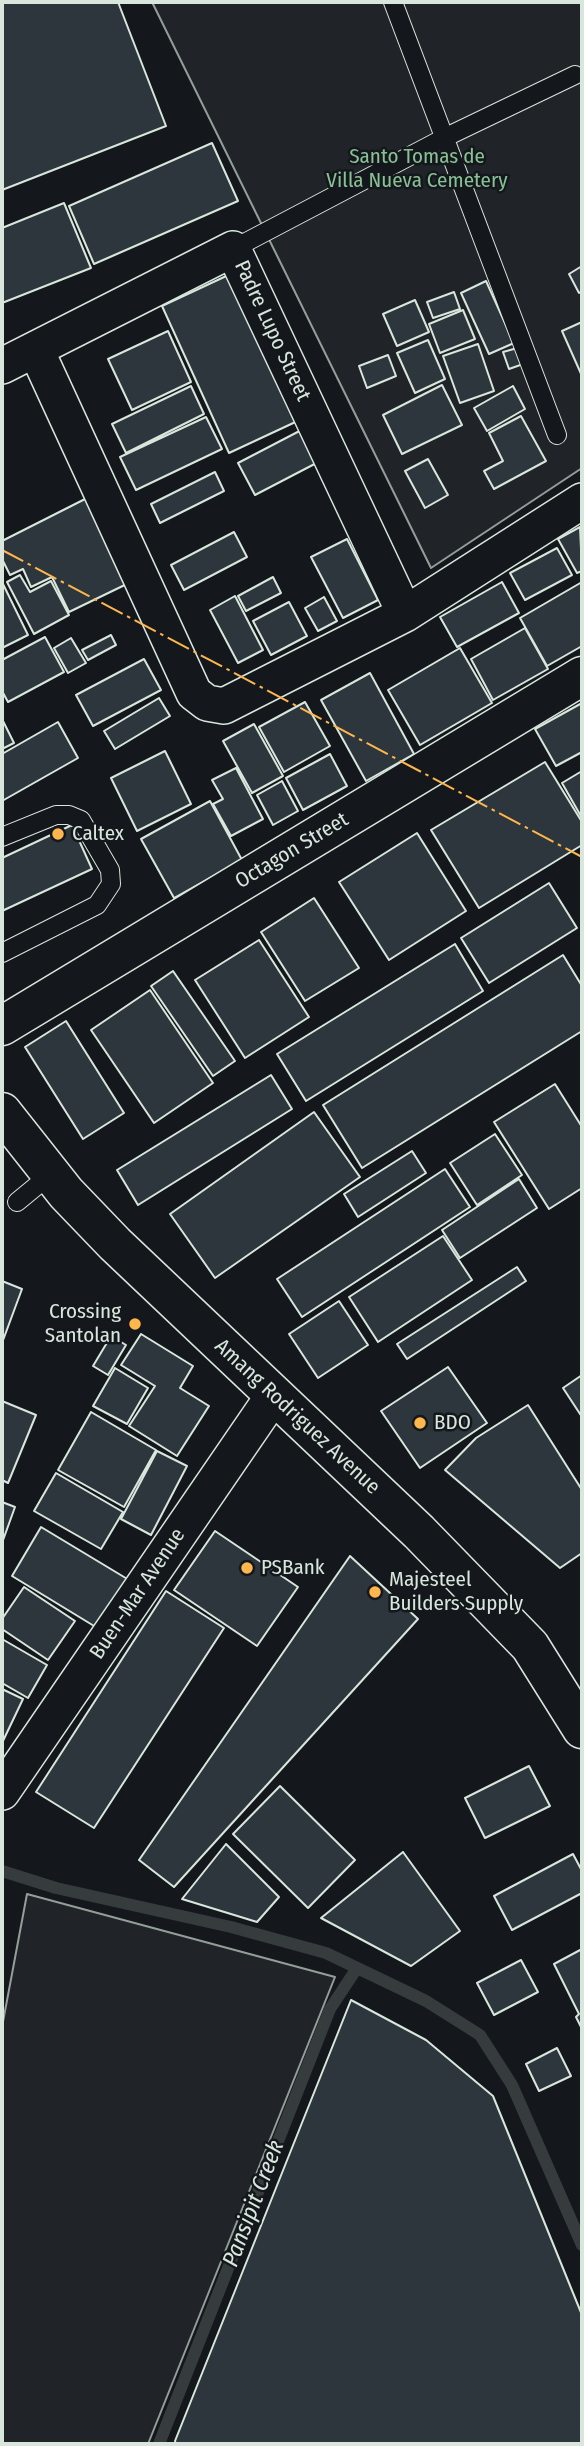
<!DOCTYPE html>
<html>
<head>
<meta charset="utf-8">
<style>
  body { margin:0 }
  #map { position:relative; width:584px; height:2446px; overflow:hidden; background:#14181c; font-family:"Fira Sans Condensed",sans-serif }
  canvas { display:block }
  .frame { position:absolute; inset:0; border:4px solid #d8e6dc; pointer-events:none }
</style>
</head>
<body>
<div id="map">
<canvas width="584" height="2446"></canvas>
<div class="frame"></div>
</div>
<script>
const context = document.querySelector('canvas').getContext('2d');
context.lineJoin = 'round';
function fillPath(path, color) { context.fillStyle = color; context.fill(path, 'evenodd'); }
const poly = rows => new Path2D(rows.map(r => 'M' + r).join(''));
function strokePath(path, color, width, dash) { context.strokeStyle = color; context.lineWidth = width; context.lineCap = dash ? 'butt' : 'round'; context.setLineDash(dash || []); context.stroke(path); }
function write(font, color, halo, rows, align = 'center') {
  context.font = font + ' "Fira Sans Condensed",sans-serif'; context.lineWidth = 5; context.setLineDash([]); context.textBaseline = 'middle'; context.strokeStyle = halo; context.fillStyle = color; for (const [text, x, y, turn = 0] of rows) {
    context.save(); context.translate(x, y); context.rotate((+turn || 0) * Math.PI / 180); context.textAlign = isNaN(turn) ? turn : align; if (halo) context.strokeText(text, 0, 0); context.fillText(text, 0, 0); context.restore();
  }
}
const green = poly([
  [152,2,582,2,582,468,431,568,152,2],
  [27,1894,335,1977,148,2444,2,2444,2,2027,27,1894]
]);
fillPath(green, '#202428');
strokePath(green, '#939e99', 2);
strokePath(poly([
  [2,1871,56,1888,231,1927,326,1953,426,2001,480,2035,512,2085,582,2245],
  [159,2444,330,2009,357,1968]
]), '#363b3e', 12);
const building = poly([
  [2,2,118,2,166,126,2,190,2,2],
  [212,143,238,201,94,264,69,206,212,143],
  [64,203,91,268,2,303,2,228,64,203],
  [582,266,582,291,579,293,569,274,582,266],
  [237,271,304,418,229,453,162,306,237,271],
  [486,281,514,343,489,354,461,293,486,281],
  [454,292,460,309,433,318,427,302,454,292],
  [415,300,429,332,397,346,383,314,415,300],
  [463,310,475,339,440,353,429,324,463,310],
  [582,322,582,376,562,331,582,322],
  [168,331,191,382,132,410,108,359,168,331],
  [428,340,445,379,415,393,397,353,428,340],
  [478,344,494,391,460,403,443,356,478,344],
  [521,347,526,363,509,369,503,352,521,347],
  [388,355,396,376,367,388,359,366,388,355],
  [442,385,462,425,402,454,383,415,442,385],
  [191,386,204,414,126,453,112,424,191,386],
  [513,386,525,409,487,431,474,408,513,386],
  [521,416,546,461,494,489,484,471,503,461,489,433,521,416],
  [206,417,222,449,136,490,120,457,206,417],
  [311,425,328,457,255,495,238,463,311,425],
  [428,459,448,495,425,508,405,471,428,459],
  [215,472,224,491,160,523,151,504,215,472],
  [91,496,133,581,69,612,52,577,31,587,23,569,10,575,2,559,2,541,91,496],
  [580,527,582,571,577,573,558,539,580,527],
  [234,532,247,557,184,590,171,565,234,532],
  [347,539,378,600,343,618,311,557,347,539],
  [557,548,572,575,525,600,510,573,557,548],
  [20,575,30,592,51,581,69,615,34,634,7,582,20,575],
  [273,577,281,593,246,611,238,596,273,577],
  [2,582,28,635,2,648,2,582],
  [502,582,519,613,457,647,440,617,502,582],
  [582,582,582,646,547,666,520,618,582,582],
  [235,596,263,650,238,663,210,610,235,596],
  [324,597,337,621,318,631,305,608,324,597],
  [289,602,307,636,271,655,253,621,289,602],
  [525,628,548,669,493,700,471,659,525,628],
  [111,635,116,645,88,660,82,650,111,635],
  [45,637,64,672,8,702,2,691,2,660,45,637],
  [71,638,86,663,68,673,54,648,71,638],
  [460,648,492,703,420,745,388,690,460,648],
  [144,659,161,690,93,726,76,695,144,659],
  [370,673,414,754,366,781,321,700,370,673],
  [159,698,170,716,115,749,104,731,159,698],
  [305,702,330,746,284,772,259,727,305,702],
  [582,703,582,752,556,766,535,729,582,703],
  [2,719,14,743,2,749,2,719],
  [58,722,78,758,2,801,2,754,58,722],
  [254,724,283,776,252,793,223,741,254,724],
  [165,751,191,804,137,831,111,778,165,751],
  [330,754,347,786,303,810,286,778,330,754],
  [545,762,582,822,582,845,479,908,431,830,545,762],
  [236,768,263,819,231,836,213,804,223,799,212,780,236,768],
  [582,771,582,818,562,783,582,771],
  [282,781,298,811,273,825,257,795,282,781],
  [210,801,242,860,174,898,141,839,210,801],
  [72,825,92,869,2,911,2,858,72,825],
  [417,833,466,911,389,960,339,882,417,833],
  [549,883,577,928,489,983,461,938,549,883],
  [314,898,359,968,305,1001,261,932,314,898],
  [259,940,309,1017,245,1058,195,980,259,940],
  [455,944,483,991,306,1101,277,1054,455,944],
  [563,955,582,986,582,1031,362,1168,323,1105,563,955],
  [173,971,235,1061,213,1076,151,986,173,971],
  [150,990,213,1083,154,1123,91,1030,150,990],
  [66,1021,124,1113,83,1139,25,1047,66,1021],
  [271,1075,292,1109,138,1205,117,1170,271,1075],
  [555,1084,582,1127,582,1188,549,1209,494,1122,555,1084],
  [314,1112,360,1177,215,1278,170,1214,314,1112],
  [495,1134,522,1175,477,1205,450,1163,495,1134],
  [412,1151,426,1173,358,1217,344,1194,412,1151],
  [445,1169,470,1207,302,1317,277,1279,445,1169],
  [519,1179,537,1208,460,1258,442,1230,519,1179],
  [443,1236,472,1280,378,1342,349,1297,443,1236],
  [517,1267,526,1281,407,1359,397,1344,517,1267],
  [2,1281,22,1289,2,1343,2,1281],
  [339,1301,368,1345,318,1378,289,1334,339,1301],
  [141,1334,193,1366,180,1388,209,1406,177,1456,129,1426,155,1386,121,1365,141,1334],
  [111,1336,126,1345,108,1375,93,1366,111,1336],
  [448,1367,487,1423,420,1468,381,1411,448,1367],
  [115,1368,148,1388,127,1424,93,1406,115,1368],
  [582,1375,582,1417,563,1388,582,1375],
  [2,1401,36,1415,8,1483,2,1480,2,1401],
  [528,1405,582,1490,582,1553,560,1568,445,1470,476,1438,528,1405],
  [91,1412,156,1450,124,1507,58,1470,91,1412],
  [157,1451,187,1466,151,1535,121,1519,157,1451],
  [56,1473,123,1512,101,1549,34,1511,56,1473],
  [2,1502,15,1507,2,1543,2,1502],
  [41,1527,129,1580,99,1629,12,1576,41,1527],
  [215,1531,298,1587,257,1646,174,1590,215,1531],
  [350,1556,418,1619,174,1887,139,1860,350,1556],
  [24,1587,75,1621,48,1660,2,1629,2,1619,24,1587],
  [166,1591,224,1628,94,1828,36,1792,166,1591],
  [2,1639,47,1665,28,1698,2,1683,2,1639],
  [2,1689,23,1699,2,1743,2,1689],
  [529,1766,550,1806,485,1838,465,1798,529,1766],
  [280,1786,355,1860,308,1908,233,1834,280,1786],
  [226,1844,279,1897,257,1922,182,1899,226,1844],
  [403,1852,460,1931,411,1966,321,1918,403,1852],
  [573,1854,582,1871,582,1893,512,1930,494,1896,573,1854],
  [582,1949,582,2029,576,2017,579,2014,554,1964,582,1949],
  [521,1960,538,1992,494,2015,477,1983,521,1960],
  [351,2000,426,2040,493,2096,582,2315,582,2444,176,2444,175,2441,351,2000],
  [557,2048,571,2076,539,2091,526,2064,557,2048]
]);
fillPath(building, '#2c363c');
strokePath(building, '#d8e6dc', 2);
const service = poly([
  [393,2,557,435],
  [233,249,446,137,575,75],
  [2,837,56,815,69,815,81,820,110,870,111,884,97,905,2,953],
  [17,1202,51,1174]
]);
const minor = poly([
  [36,350,194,693,207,703,224,706,405,614,582,501],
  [2,366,233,249,405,614],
  [2,1792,274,1395]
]);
const tertiary = poly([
  [2,1026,582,676]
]);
const secondary = poly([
  [2,1112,66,1193,115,1244,419,1532,530,1646,582,1729]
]);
strokePath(service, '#d8e6dc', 20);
strokePath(minor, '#d8e6dc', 38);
strokePath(tertiary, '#d8e6dc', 41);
strokePath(secondary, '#d8e6dc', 41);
strokePath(service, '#14181c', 18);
strokePath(minor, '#14181c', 35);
strokePath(tertiary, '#14181c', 38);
strokePath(secondary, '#14181c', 38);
strokePath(poly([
  [2,550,582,857]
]), '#ffb74d', 2, [24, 5, 3.5, 5]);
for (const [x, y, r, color] of [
  [58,834,7,"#ffb74d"],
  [135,1324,7,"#ffb74d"],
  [420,1423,7,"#ffb74d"],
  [247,1568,7,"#ffb74d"],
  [375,1592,7,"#ffb74d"]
]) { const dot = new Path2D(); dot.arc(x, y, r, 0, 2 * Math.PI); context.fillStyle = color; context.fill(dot); strokePath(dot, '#14181c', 2.5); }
write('21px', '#8ac095', '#14181c', [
  ["Santo Tomas de",417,157],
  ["Villa Nueva Cemetery",417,181]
]);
write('21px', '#d8e6dc', '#14181c', [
  ["Padre Lupo Street",272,331,65],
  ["Octagon Street",292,851,-31],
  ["Amang Rodriguez Avenue",297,1417,43],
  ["Buen-Mar Avenue",138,1594,-56]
]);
write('21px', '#d8e6dc', '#14181c', [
  ["Caltex",72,834],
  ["Crossing",121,1312,"right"],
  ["Santolan",121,1336,"right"],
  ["BDO",434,1423],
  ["PSBank",261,1568],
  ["Majesteel",389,1580],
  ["Builders Supply",389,1604]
], 'left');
write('italic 23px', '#d8e6dc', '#14181c', [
  ["Pansipit Creek",254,2204,-69]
]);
</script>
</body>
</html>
